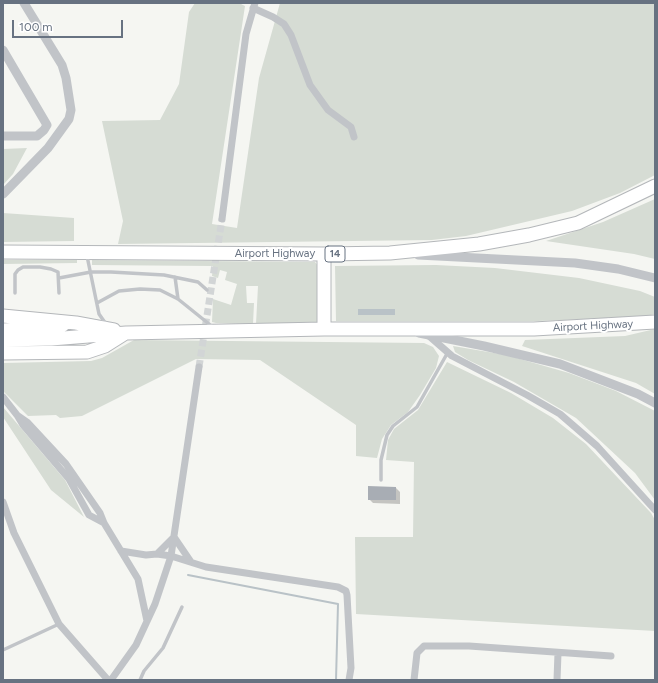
<!DOCTYPE html>
<html>
<head>
<meta charset="utf-8">
<style>
  body { margin:0 }
  #map { position:relative; width:658px; height:683px; overflow:hidden; background:#f5f6f2; font-family:Figtree,sans-serif }
  canvas { display:block }
  .frame { position:absolute; inset:0; border:4px solid #677281; pointer-events:none }
  .scale { position:absolute; left:12px; top:20px; width:111px; height:18px; box-sizing:border-box; border:2px solid #677281; border-top:0; padding-left:5px; font-size:12px; line-height:14px; white-space:nowrap; color:#677281; -webkit-text-stroke:3px #fff; paint-order:stroke }
</style>
</head>
<body>
<div id="map">
<canvas width="658" height="683"></canvas>
<div class="frame"></div>
<div class="scale">100 m</div>
</div>
<script>
const context = document.querySelector('canvas').getContext('2d');
context.lineJoin = 'round';
function fillPath(path, color) { context.fillStyle = color; context.fill(path, 'evenodd'); }
const poly = rows => new Path2D(rows.map(r => 'M' + r).join(''));
function strokePath(path, color, width, dash) { context.strokeStyle = color; context.lineWidth = width; context.lineCap = dash ? 'butt' : 'round'; context.setLineDash(dash || []); context.stroke(path); }
function write(font, color, halo, rows, align = 'center') {
  context.font = font + ' Figtree,sans-serif'; context.lineWidth = 4; context.setLineDash([]); context.textBaseline = 'middle'; context.strokeStyle = halo; context.fillStyle = color; for (const [text, x, y, turn = 0] of rows) {
    context.save(); context.translate(x, y); context.rotate((+turn || 0) * Math.PI / 180); context.textAlign = isNaN(turn) ? turn : align; if (halo) context.strokeText(text, 0, 0); context.fillText(text, 0, 0); context.restore();
  }
}
fillPath(poly([
  [195,3,239,3,245,6,212,224,237,228,259,78,280,3,655,3,655,175,620,193,572,211,466,236,432,240,118,244,123,221,102,121,160,120,179,84,189,12],
  [27,148,13,174,3,185,3,149],
  [655,199,655,259,634,254,546,241,603,222],
  [3,213,74,218,74,241,3,242],
  [3,260,77,260,77,263,3,264],
  [92,260,315,262,319,267,320,321,317,324,256,324,258,286,246,286,247,303,254,303,253,324,216,323,212,322,213,299,231,305,237,284,225,280,227,272,220,270,218,278,212,276,213,266,92,265],
  [436,265,495,268,579,278,640,291,655,297,655,314,643,317,538,321,336,321,335,266],
  [655,329,655,394,636,383,522,346,525,340,625,336],
  [134,340,424,343,433,347,439,356,436,368,420,395,408,412,391,425,382,439,377,458,356,456,356,425,260,360,196,359,82,416,60,418,56,415,28,416,3,391,3,363,91,361,102,358],
  [453,346,506,355,569,373,616,391,655,411,655,500,635,473,576,418,514,382,468,360,455,352],
  [447,362,511,393,553,418,586,444,651,513,655,520,655,631,356,614,355,537,413,537,414,462,386,460,388,440,394,429,418,410],
  [3,407,65,480,84,517,51,490,3,417]
]), '#d6dcd4');
fillPath(poly([
  [358,309,395,309,395,315,358,315]
]), '#b9c2c7');
fillPath(poly([
  [396,488,400,492,400,504,373,503,369,499]
]), '#0003');
strokePath(poly([
  [188,575,338,604,336,680]
]), '#b9c2c7', 2);
fillPath(poly([
  [368,486,396,487,396,500,368,500]
]), '#a8adb4');
strokePath(poly([
  [199,367,222,219]
]), '#d2d5d6', 7, [7, 3.5]);
const motorway = poly([
  [3,252,324,254,390,253,479,244,529,235,578,223,655,186],
  [3,316,76,323,114,330],
  [324,329,324,254],
  [3,330,46,328,63,325],
  [3,340,51,339,126,333,324,329,534,329,655,322],
  [3,353,87,352,105,346,124,334]
]);
strokePath(motorway, '#b4b7ba', 15);
strokePath(poly([
  [87,256,99,314,106,324],
  [175,277,178,299],
  [59,278,91,272,111,272,164,275,198,282,207,290],
  [15,293,15,274,18,270,23,267,40,267,51,269,58,272,59,293],
  [97,303,119,291,140,289,160,290,178,299,214,328],
  [381,480,381,460,387,435,393,426,417,407,448,352],
  [3,650,59,624],
  [140,680,144,671,163,648,182,607]
]), '#c1c4c8', 3.5);
strokePath(poly([
  [253,8,273,17,284,24,291,35,310,85,328,110,351,127,354,137],
  [222,219,246,34,255,3],
  [428,335,452,356,527,395,560,414,597,446,655,510],
  [3,397,17,415,23,425,69,479,89,515,104,523],
  [17,415,27,422,66,464,100,513,104,523,138,579,147,621],
  [3,502,14,533,59,624,108,680],
  [121,551,146,555,157,554,174,537,191,562],
  [157,554,171,556,206,567,338,587,346,591,347,595,351,668,349,680],
  [111,680,136,645,155,604,171,556,199,367],
  [414,680,417,653,424,646,469,646,611,656],
  [557,680,558,653]
]), '#c1c4c8', 7);
strokePath(poly([
  [3,50,47,125,44,130,37,136,3,136],
  [3,194,48,148,69,119,71,110,66,78,62,65,24,3],
  [418,255,575,263,618,269,655,278],
  [419,333,484,346,560,364,638,394,655,403]
]), '#c1c4c8', 9);
strokePath(motorway, '#fff', 13);
for (const [x, y, w] of [
  [335,254,20]
]) { const box = new Path2D(); box.roundRect(x - w / 2, y - 8, w, 16, 3); context.fillStyle = '#fff'; context.fill(box); strokePath(box, '#677281', 1); }
write('bold 10px', '#677281', null, [
  ["14",335,254]
]);
write('11px', '#677281', '#fff', [
  ["Airport Highway",275,254],
  ["Airport Highway",593,326,-3]
]);
</script>
</body>
</html>
